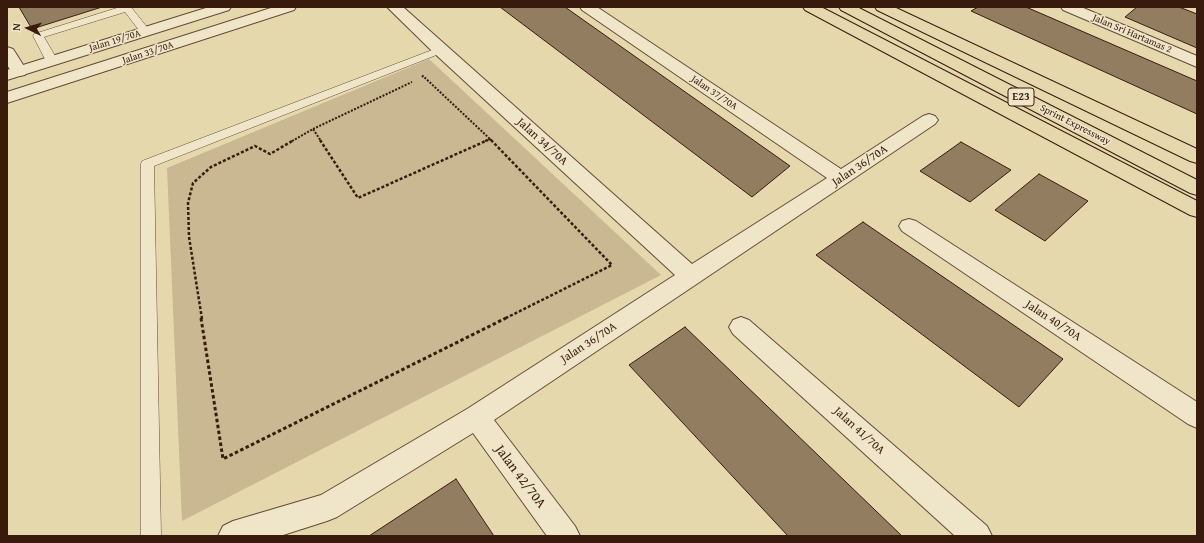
<!DOCTYPE html>
<html>
<head>
<meta charset="utf-8">
<style>
  body { margin:0 }
  #map { position:relative; width:1204px; height:543px; overflow:hidden; background:#e6d8ad; font-family:"Gentium Book Plus",serif }
  canvas { display:block }
  .frame { position:absolute; inset:0; border:8px solid #391b0d; pointer-events:none }
  .north { position:absolute; left:8px; top:8px; width:40px; height:40px; -webkit-text-stroke:3px #efe6ca; paint-order:stroke; rotate:275deg; font-size:11px; font-weight:700; line-height:16px; text-align:center; color:#391b0d }
  .north::after { content:''; display:block; margin:auto; width:14px; height:18px; background:#391b0d; clip-path:polygon(50% 0,100% 100%,50% 72%,0 100%) }
</style>
</head>
<body>
<div id="map">
<canvas width="1204" height="543"></canvas>
<div class="frame"></div>
<div class="north">N</div>
</div>
<script>
const context = document.querySelector('canvas').getContext('2d');
context.lineJoin = 'round';
function fillPath(path, color) { context.fillStyle = color; context.fill(path, 'evenodd'); }
const poly = rows => new Path2D(rows.map(r => 'M' + r).join(''));
function strokePath(path, color, width, dash) { context.strokeStyle = color; context.lineWidth = width; context.lineCap = dash ? 'butt' : 'round'; context.setLineDash(dash || []); context.stroke(path); }
function write(font, color, halo, rows, align = 'center') {
  context.font = font + ' "Gentium Book Plus",serif'; context.lineWidth = 3; context.setLineDash([]); context.textBaseline = 'middle'; context.strokeStyle = halo; context.fillStyle = color; for (const [text, x, y, turn = 0] of rows) {
    context.save(); context.translate(x, y); context.rotate((+turn || 0) * Math.PI / 180); context.textAlign = isNaN(turn) ? turn : align; if (halo) context.strokeText(text, 0, 0); context.fillText(text, 0, 0); context.restore();
  }
}
fillPath(poly([
  [429,59,661,275,182,521,167,168]
]), '#c9b892');
const building = poly([
  [19,7,102,7,32,29,19,7],
  [500,7,565,7,790,166,752,197,500,7],
  [978,7,1026,7,1197,81,1197,114,971,11,978,7],
  [1137,7,1179,7,1197,14,1197,48,1125,17,1137,7],
  [961,142,1011,170,970,202,920,171,961,142],
  [1039,174,1088,201,1045,241,995,210,1039,174],
  [863,222,1063,359,1019,407,816,255,863,222],
  [685,327,902,536,788,536,629,365,685,327],
  [456,479,494,536,369,536,456,479]
]);
fillPath(building, '#937d60');
strokePath(building, '#391b0d', 1);
const service = poly([
  [120,7,131,7,150,31,149,33,141,33,125,12,44,37,58,61,52,64,46,61,33,36,34,34,120,7],
  [440,47,444,48,445,50,444,52,154,166,161,536,141,536,141,164,142,161,440,47]
]);
const minor = poly([
  [274,7,296,7,294,10,7,103,7,92,274,7],
  [387,7,403,7,692,264,827,178,582,10,580,7,597,7,841,169,923,116,929,114,935,116,938,120,935,124,494,420,575,526,580,536,547,536,473,433,337,517,327,521,280,536,218,536,223,526,233,521,321,495,467,409,675,275,434,53,387,7],
  [1061,7,1081,7,1197,56,1197,67,1063,10,1061,7],
  [7,47,13,49,15,52,27,71,25,75,19,76,13,75,11,71,7,65,7,47],
  [909,219,916,221,1197,402,1197,428,1188,424,902,231,899,226,902,221,909,219],
  [741,317,749,320,987,526,992,536,955,536,733,334,729,327,733,320,741,317]
]);
const tertiary = poly([
  [209,7,231,7,229,10,7,80,7,70,209,7]
]);
const motorway = poly([
  [803,7,821,7,1197,201,1197,217,1190,215,805,10,803,7],
  [839,7,857,7,1197,180,1197,195,1190,193,841,10,839,7],
  [875,7,894,7,1197,149,1197,163,1190,161,877,10,875,7]
]);
strokePath(service, '#644a35', 1);
strokePath(minor, '#644a35', 2);
strokePath(tertiary, '#644a35', 2);
strokePath(motorway, '#391b0d', 2);
strokePath(poly([
  [422,77,423,76,490,139],
  [313,129,412,82],
  [490,139,492,141],
  [292,141,313,129,321,141],
  [485,141,490,139]
]), '#391b0d', 2, [2, 1.5]);
strokePath(poly([
  [320,140,358,198,488,140],
  [491,140,612,265,504,319],
  [202,319,189,237,188,203,193,183,211,167,255,146,270,154,294,140]
]), '#391b0d', 2.5, [3, 2]);
strokePath(poly([
  [201,318,223,459,506,318]
]), '#391b0d', 3, [3.5, 2.5]);
fillPath(service, '#efe6ca');
fillPath(minor, '#efe6ca');
fillPath(tertiary, '#efe6ca');
fillPath(motorway, '#e6d8ad');
write('10px', '#391b0d', '#efe6ca', [
  ["Jalan Sri Hartamas 2",1132,34,23],
  ["Jalan 19/70A",115,41,-17],
  ["Jalan 33/70A",148,53,-18],
  ["Jalan 37/70A",714,93,34],
  ["Sprint Expressway",1075,125,27]
]);
for (const [x, y, w] of [
  [1021,97,26]
]) { const box = new Path2D(); box.roundRect(x - w / 2, y - 9, w, 18, 3); context.fillStyle = '#efe6ca'; context.fill(box); strokePath(box, '#391b0d', 1); }
write('bold 11px', '#391b0d', null, [
  ["E23",1021,97]
]);
write('12px', '#391b0d', '#efe6ca', [
  ["Jalan 34/70A",542,142,42],
  ["Jalan 36/70A",860,166,-34],
  ["Jalan 40/70A",1053,321,33],
  ["Jalan 36/70A",589,343,-33],
  ["Jalan 41/70A",859,431,42]
]);
write('14px', '#391b0d', '#efe6ca', [
  ["Jalan 42/70A",520,477,53]
]);
</script>
</body>
</html>
